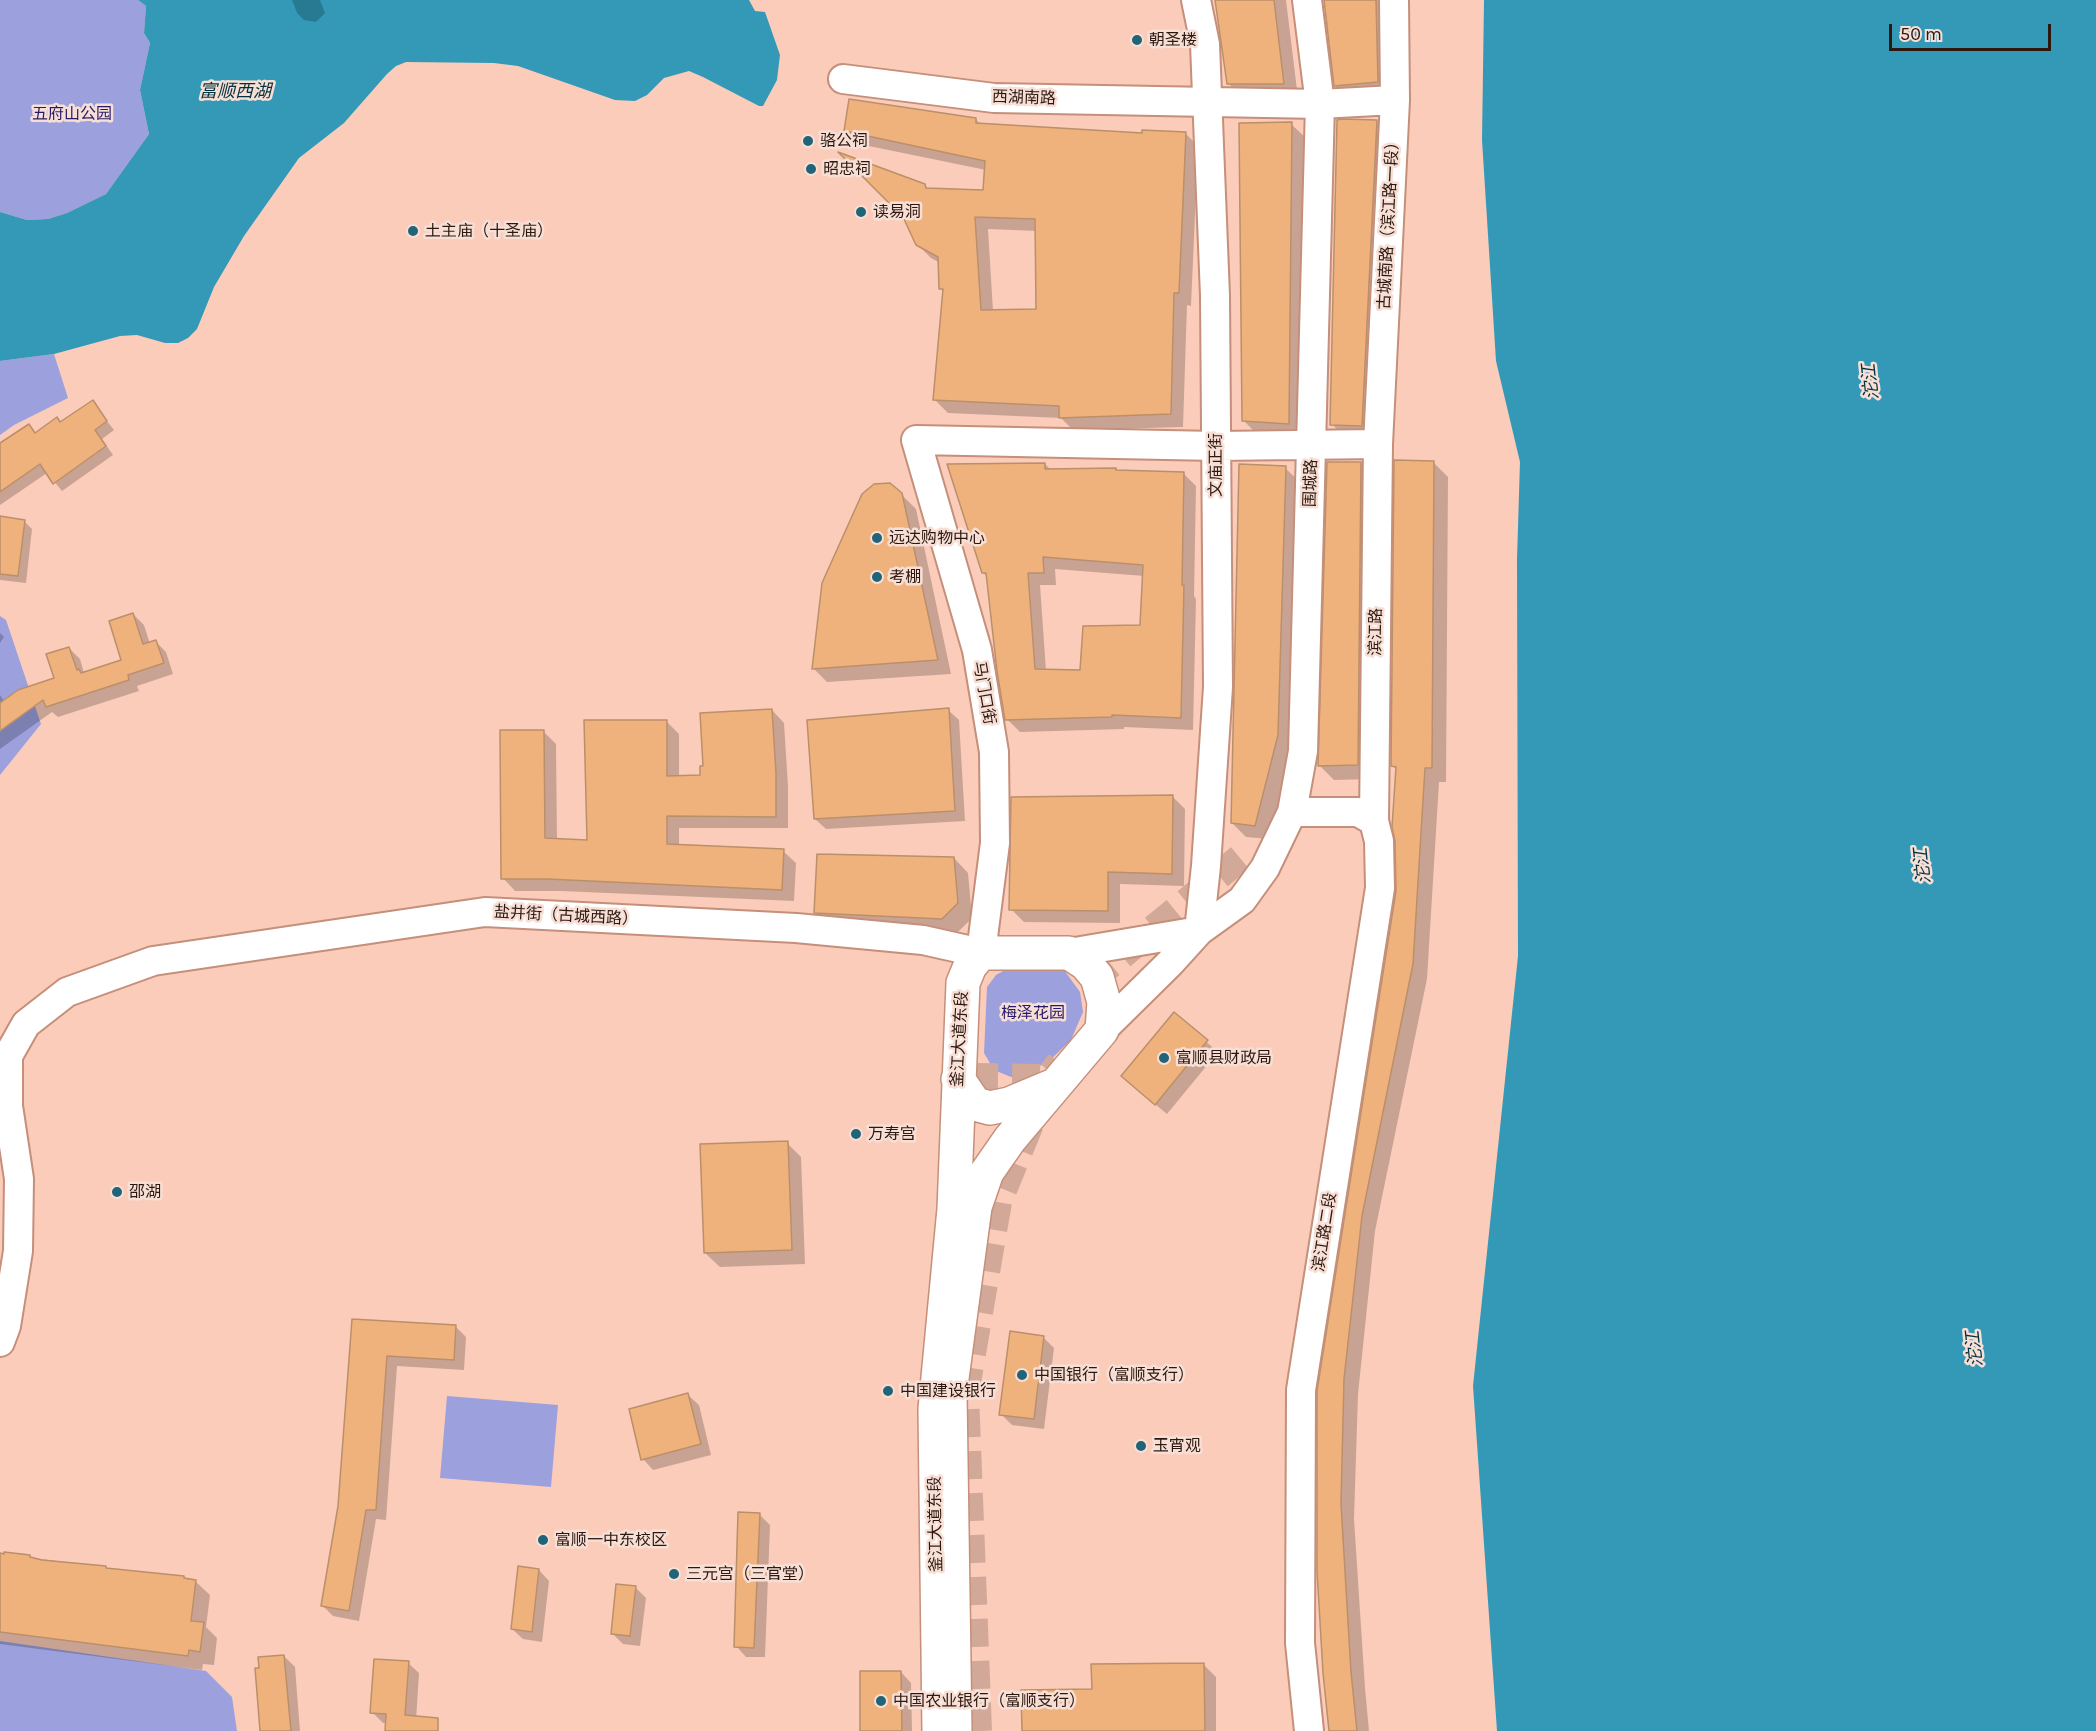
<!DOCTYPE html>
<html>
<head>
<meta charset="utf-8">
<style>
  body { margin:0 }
  #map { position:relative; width:2096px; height:1731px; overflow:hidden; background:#fbccba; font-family:Karla,sans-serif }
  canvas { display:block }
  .scale { position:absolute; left:1889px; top:24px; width:162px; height:27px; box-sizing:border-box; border:3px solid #2c1810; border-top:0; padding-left:8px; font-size:18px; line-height:21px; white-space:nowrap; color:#2c1810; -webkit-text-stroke:4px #f7dfd6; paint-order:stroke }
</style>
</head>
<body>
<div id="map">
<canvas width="2096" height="1731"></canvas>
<div class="scale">50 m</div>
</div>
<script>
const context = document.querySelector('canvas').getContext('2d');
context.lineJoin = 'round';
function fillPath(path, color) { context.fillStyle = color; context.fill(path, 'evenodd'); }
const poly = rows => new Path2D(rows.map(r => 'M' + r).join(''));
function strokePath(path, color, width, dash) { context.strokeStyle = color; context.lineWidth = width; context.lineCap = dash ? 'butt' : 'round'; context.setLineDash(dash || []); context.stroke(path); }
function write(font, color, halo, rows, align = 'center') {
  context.font = font + ' Karla,"Noto Sans SC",sans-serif'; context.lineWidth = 5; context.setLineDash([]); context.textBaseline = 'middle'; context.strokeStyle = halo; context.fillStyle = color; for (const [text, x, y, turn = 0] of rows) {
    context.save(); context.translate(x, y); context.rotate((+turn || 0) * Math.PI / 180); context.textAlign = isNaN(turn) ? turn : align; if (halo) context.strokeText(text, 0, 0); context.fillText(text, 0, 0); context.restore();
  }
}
fillPath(poly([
  [0,0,138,0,146,6,144,33,150,43,140,90,149,134,106,194,67,213,48,219,27,220,0,212],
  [54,354,68,398,14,425,0,435,0,361],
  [0,616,6,620,41,724,0,775],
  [1016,964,1064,970,1080,992,1083,1012,1071,1040,1047,1063,1011,1077,994,1070,984,1053,987,987,996,975],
  [447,1396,558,1405,551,1487,440,1478],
  [0,1641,206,1671,232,1697,237,1731,0,1731]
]), '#9ca0dd');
fillPath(poly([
  [138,0,749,0,755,11,765,12,780,55,777,80,763,106,759,106,703,77,689,71,664,78,647,95,635,101,615,100,518,66,494,63,406,62,396,66,387,74,344,123,299,158,244,236,214,287,197,329,188,338,178,343,165,343,137,335,120,336,54,354,0,361,0,212,27,220,48,219,67,213,106,194,149,134,140,90,150,43,144,33,146,6],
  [1484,0,2096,0,2096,1731,1497,1731,1473,1386,1518,956,1517,559,1520,462,1496,361,1482,140]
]), '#3399b7');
fillPath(poly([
  [292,0,320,0,325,13,316,22,304,20,297,13],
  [1216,0,1286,0,1298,98,1243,98,1229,84],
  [1326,0,1389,0,1392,96,1350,100,1336,86],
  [975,119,982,125,1143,135,1185,133,1198,146,1191,306,1187,305,1183,427,1073,430,1061,418,948,413,935,400,944,292,940,288,940,263,931,258,917,244,924,185,929,190,984,192,986,170,859,144,846,131],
  [988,229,1037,231,1038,310,993,311],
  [1377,122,1391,136,1376,440,1346,439,1332,424],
  [1291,124,1306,138,1302,438,1258,435,1243,420],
  [92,402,114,430,102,439,113,455,62,491,47,473,0,505,0,445,29,426,37,434,61,423],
  [1433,462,1448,477,1446,782,1439,782,1427,979,1375,1231,1358,1394,1354,1519,1365,1688,1369,1731,1330,1731,1318,1571,1398,888,1397,770,1393,766],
  [1045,464,1051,470,1115,469,1118,472,1183,473,1196,486,1194,596,1196,599,1193,730,1124,727,1124,729,1020,732,1007,719,988,577,983,573],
  [1055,569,1144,576,1141,626,1081,672,1046,671,1040,585,1056,585],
  [1361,464,1375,478,1372,779,1334,780,1320,766],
  [1285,468,1300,482,1292,750,1269,839,1246,837,1232,823],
  [901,494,916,509,951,674,827,682,813,668],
  [0,518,24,521,32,529,26,583,0,580],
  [133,614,144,625,150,644,156,642,166,652,173,674,137,686,139,691,58,717,52,712,0,749,0,695,4,701,56,679,69,648,80,659,84,673,123,661],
  [0,633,4,637,0,643],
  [772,710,784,723,788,786,788,828,679,828,679,846,783,851,796,863,794,901,561,891,515,891,503,878,543,731,556,744,557,840,588,842,666,721,679,734,679,777,702,777],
  [948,710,959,720,965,821,826,829,815,819],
  [1172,796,1185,809,1184,886,1120,884,1120,923,1024,922,1011,909],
  [954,858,968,873,972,918,957,933,830,927,815,913],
  [1174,1014,1218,1052,1167,1114,1133,1086],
  [787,1143,801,1157,805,1264,720,1267,705,1253],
  [353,1321,455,1326,466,1337,464,1370,397,1366,386,1520,376,1519,359,1621,333,1616,323,1606,340,1506],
  [1043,1337,1054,1348,1044,1429,1012,1425,1001,1414],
  [688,1395,699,1405,711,1455,653,1470,643,1459],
  [759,1514,770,1525,765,1657,746,1657,736,1646],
  [0,1554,106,1567,108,1570,195,1581,210,1595,206,1627,217,1638,214,1665,203,1664,202,1670,0,1644],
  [539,1570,549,1581,542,1642,523,1639,512,1629],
  [635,1587,646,1598,640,1646,623,1644,612,1633],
  [284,1656,295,1667,300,1731,261,1731],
  [408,1663,419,1673,416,1721,423,1731,387,1731,387,1723,383,1723,372,1712],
  [1204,1665,1216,1677,1216,1731,1024,1731,1093,1690],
  [901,1672,911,1683,912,1731,861,1731]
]), '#0003');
const building = poly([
  [1215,0,1274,0,1284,84,1227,84,1215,0],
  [1324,0,1376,0,1378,82,1334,86,1324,0],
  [849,99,976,118,976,123,1142,133,1142,130,1186,132,1179,293,1174,293,1171,414,1059,418,1059,406,933,400,943,289,939,289,938,257,916,245,903,217,838,152,925,184,926,188,983,190,985,161,844,131,849,99],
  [975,217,1035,219,1036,309,981,310,975,217],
  [1342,119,1377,120,1362,426,1330,425,1337,120,1342,119],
  [1292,122,1289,424,1242,421,1239,123,1292,122],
  [93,400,107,421,95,430,106,446,53,484,40,464,0,492,0,443,29,424,35,433,57,417,60,422,93,400],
  [1394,460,1434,461,1432,768,1425,768,1413,964,1362,1216,1344,1379,1341,1504,1351,1672,1357,1731,1329,1731,1323,1673,1317,1571,1317,1391,1396,891,1395,841,1392,827,1396,767,1391,766,1394,460],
  [1327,462,1361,462,1358,765,1318,766,1327,462],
  [1045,463,1045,469,1116,468,1116,470,1184,472,1182,585,1184,585,1181,718,1112,715,1112,717,1005,720,997,671,986,573,982,573,947,464,1045,463],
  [1043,557,1143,565,1140,625,1083,626,1080,670,1035,669,1028,573,1044,573,1043,557],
  [1239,464,1286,466,1278,735,1255,826,1231,823,1239,464],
  [890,483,902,493,938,660,812,669,822,583,862,494,874,484,890,483],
  [0,516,25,520,18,576,0,574,0,516],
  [133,613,143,644,156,640,164,663,128,675,129,680,46,707,43,700,0,731,0,703,18,690,54,678,46,654,69,647,77,670,79,669,81,673,121,660,109,621,133,613],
  [949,708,955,811,814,819,807,720,949,708],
  [772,709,776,773,776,817,667,816,667,844,784,849,782,890,547,879,501,879,500,730,544,730,545,838,587,840,584,720,667,720,667,776,700,775,700,766,703,766,700,713,772,709],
  [1173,795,1172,874,1108,872,1108,911,1009,910,1011,797,1173,795],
  [817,854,954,857,958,903,942,919,814,913,817,854],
  [1174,1012,1208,1040,1155,1105,1121,1076,1174,1012],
  [788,1141,792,1250,704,1253,700,1144,788,1141],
  [352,1319,456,1325,454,1360,387,1356,376,1510,366,1510,349,1611,321,1606,338,1506,352,1319],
  [1010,1331,1044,1336,1034,1419,999,1415,1010,1331],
  [688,1393,701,1444,641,1460,629,1409,688,1393],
  [738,1512,760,1513,754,1648,734,1647,738,1512],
  [4,1552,30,1555,30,1557,42,1560,106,1566,106,1568,184,1576,184,1578,196,1580,191,1621,204,1622,200,1652,189,1650,188,1656,0,1632,0,1553,4,1554,4,1552],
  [518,1566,539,1569,532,1632,511,1629,518,1566],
  [616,1584,636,1586,630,1636,611,1634,616,1584],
  [284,1655,291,1731,260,1731,255,1668,259,1668,258,1657,284,1655],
  [374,1659,409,1661,405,1715,438,1718,438,1731,385,1731,386,1714,370,1713,374,1659],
  [1204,1663,1205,1731,1022,1731,1021,1690,1092,1689,1091,1664,1204,1663],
  [860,1671,901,1671,902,1731,860,1731,860,1671]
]);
fillPath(building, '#f0b27c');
strokePath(building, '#ba8f6a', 1.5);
strokePath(poly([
  [1089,982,1240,858],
  [970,1077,1048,1078,1060,1063],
  [978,1731,965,1394,998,1202,1030,1124]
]), '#d2a898', 28, [28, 14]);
const minor = poly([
  [1196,0,1205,44,1215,296,1218,687,1206,866,1199,931],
  [843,79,994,98,1320,104,1395,100],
  [1292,812,1358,812,1374,821,1379,841,1380,888,1301,1390,1300,1643,1309,1731],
  [1374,821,1378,444,1395,100,1394,0],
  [1069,953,1199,931],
  [1102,1030,1170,963,1199,931,1242,900,1265,868,1292,812,1303,751,1320,104,1307,0],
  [0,1342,6,1326,18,1251,19,1179,8,1106,8,1056,26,1024,67,992,153,961,485,912,796,928,923,940,981,953,995,843,994,752,977,650,916,440,1216,446,1378,444]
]);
const major = poly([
  [958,1079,975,1104,990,1108,1009,1104,1052,1086],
  [939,1731,935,1409,954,1209,963,983,970,966,981,953,1069,953,1086,964,1097,977,1104,1002,1102,1030,1010,1139,987,1172,975,1207,950,1393,955,1731]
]);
strokePath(minor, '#c58f7a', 32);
strokePath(major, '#c58f7a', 36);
strokePath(minor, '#fff', 28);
strokePath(major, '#fff', 33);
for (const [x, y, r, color] of [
  [1137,40,6,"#216377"],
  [808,141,6,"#216377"],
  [811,169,6,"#216377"],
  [861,212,6,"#216377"],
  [413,231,6,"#216377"],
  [877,538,6,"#216377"],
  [877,577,6,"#216377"],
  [1164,1058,6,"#216377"],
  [856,1134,6,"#216377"],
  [117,1192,6,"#216377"],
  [1022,1375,6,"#216377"],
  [888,1391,6,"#216377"],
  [1141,1446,6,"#216377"],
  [543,1540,6,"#216377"],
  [674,1574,6,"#216377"],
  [881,1701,6,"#216377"]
]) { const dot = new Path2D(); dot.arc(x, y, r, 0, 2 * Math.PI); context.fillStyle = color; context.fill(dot); strokePath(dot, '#f7dfd6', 2); }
write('16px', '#2c1810', '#f7dfd6', [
  ["朝圣楼",1149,40],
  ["骆公祠",820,141],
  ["昭忠祠",823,169],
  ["读易洞",873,212],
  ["土主庙（十圣庙）",425,231],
  ["远达购物中心",889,538],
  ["考棚",889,577],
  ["富顺县财政局",1176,1058],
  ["万寿宫",868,1134],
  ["邵湖",129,1192],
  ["中国银行（富顺支行）",1034,1375],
  ["中国建设银行",900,1391],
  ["玉宵观",1153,1446],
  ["富顺一中东校区",555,1540],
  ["三元宫（三官堂）",686,1574],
  ["中国农业银行（富顺支行）",893,1701]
], 'left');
write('16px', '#2c1810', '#f7dfd6', [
  ["西湖南路",1024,98,2],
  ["古城南路（滨江路一段）",1389,222,-87],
  ["文庙正街",1216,465,-90],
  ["围城路",1311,483,-88],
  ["滨江路",1376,632,-89],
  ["马门口街",984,693,80],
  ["盐井街（古城西路）",566,916,3],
  ["釜江大道东段",960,1039,-87],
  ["滨江路二段",1325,1232,-81],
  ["釜江大道东段",936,1524,-91]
]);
write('16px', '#261a6a', '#f7dfd6', [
  ["五府山公园",72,114],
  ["梅泽花园",1033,1013]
]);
write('italic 18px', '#02313e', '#f7dfd6', [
  ["富顺西湖",235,92],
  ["沱江",1871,382,-96],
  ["沱江",1923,866,-96],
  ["沱江",1975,1349,-96]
]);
</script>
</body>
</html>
